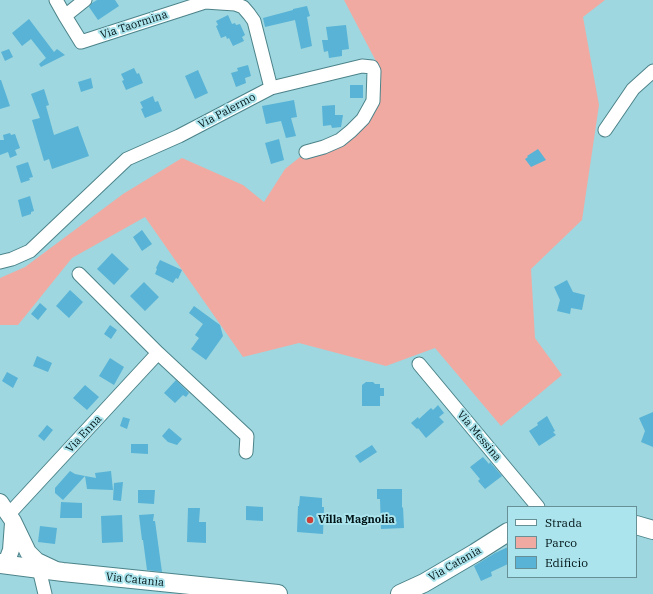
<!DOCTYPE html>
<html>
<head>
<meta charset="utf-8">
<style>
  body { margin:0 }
  #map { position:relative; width:653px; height:594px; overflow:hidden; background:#9ed7df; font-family:"IBM Plex Serif",serif }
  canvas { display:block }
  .legend { position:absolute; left:507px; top:506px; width:130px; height:72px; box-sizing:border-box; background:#abe4ec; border:1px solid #679096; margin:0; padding:5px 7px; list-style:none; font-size:12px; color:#001316 }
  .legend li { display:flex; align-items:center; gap:8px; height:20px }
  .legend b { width:20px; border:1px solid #679096 }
</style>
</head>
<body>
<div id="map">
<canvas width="653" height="594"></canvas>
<ul class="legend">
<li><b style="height:5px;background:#fff"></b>Strada</li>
<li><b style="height:11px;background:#f1aaa2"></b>Parco</li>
<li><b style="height:11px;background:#58b3d6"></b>Edificio</li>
</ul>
</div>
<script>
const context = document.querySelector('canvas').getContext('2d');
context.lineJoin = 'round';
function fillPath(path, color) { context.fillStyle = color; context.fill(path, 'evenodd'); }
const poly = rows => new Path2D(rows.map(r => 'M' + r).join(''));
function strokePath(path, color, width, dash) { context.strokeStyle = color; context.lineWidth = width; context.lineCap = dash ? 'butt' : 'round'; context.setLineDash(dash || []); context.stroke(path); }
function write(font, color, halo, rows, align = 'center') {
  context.font = font + ' "IBM Plex Serif",serif'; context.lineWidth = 4; context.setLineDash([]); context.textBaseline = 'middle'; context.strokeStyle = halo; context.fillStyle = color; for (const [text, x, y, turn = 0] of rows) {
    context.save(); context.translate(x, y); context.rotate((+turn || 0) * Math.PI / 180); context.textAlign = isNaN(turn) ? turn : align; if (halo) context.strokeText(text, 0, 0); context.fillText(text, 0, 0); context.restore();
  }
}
fillPath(poly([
  [344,0,605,0,583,17,599,105,582,220,531,269,535,338,562,375,501,426,435,348,386,366,299,343,243,357,145,217,72,258,18,325,0,325,0,278,25,267,123,194,182,158,243,185,264,202,285,169,300,157,325,151,355,135,379,67]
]), '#f1aaa2');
fillPath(poly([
  [97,0,115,0,119,6,98,20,89,7,92,3],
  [307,6,310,16,307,17,312,46,301,49,295,20,265,27,263,18,293,10,293,9],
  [228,15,232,24,235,23,236,25,240,24,245,35,242,37,244,41,233,46,229,38,227,39,226,36,221,38,216,26,218,25,216,21],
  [29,19,54,52,57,49,65,55,41,67,39,64,46,58,31,39,22,46,12,33],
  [346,25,349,49,342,50,342,56,329,58,328,51,324,52,322,40,328,40,326,27],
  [9,49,13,57,5,61,1,52],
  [248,65,251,76,245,78,246,83,236,87,231,73,238,71,237,68],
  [134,68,137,74,139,73,143,83,126,90,122,81,124,80,121,74],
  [198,70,208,93,195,99,185,76],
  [91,78,93,88,81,92,78,82],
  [0,80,1,80,10,106,0,109],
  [350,85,363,85,363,98,350,98],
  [44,89,49,105,46,106,54,135,78,126,89,156,52,169,49,159,44,161,32,120,40,118,31,94],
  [153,96,155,102,158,101,162,111,145,118,141,109,143,108,140,102],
  [294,100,297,117,291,118,296,136,286,138,281,121,266,124,262,106],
  [335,105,335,115,343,115,341,127,332,128,331,125,323,126,322,106],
  [10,133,11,135,15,134,20,148,15,150,17,155,10,158,8,152,0,155,0,140,4,140,3,135],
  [279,139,284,160,271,164,265,143],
  [538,149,546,160,531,167,525,159,528,157,527,156],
  [28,162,33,177,29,178,30,180,21,183,16,166],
  [30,196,34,211,31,212,31,214,22,217,18,200],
  [142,230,152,244,142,251,133,237],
  [112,253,129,269,114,285,97,269],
  [160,260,182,270,178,279,176,278,173,283,155,274,157,269,156,268],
  [567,280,573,292,585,295,582,310,571,308,570,314,557,311,560,300,554,287],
  [144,282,159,297,145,311,130,296],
  [70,290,83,302,69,318,56,306],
  [40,303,47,309,38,320,31,314],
  [194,306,220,325,223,336,206,360,191,349,199,338,195,335,203,324,189,313],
  [110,325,117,330,111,339,104,334],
  [37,356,52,363,48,372,33,366],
  [110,358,124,367,114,385,99,376],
  [7,372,18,378,13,388,2,381],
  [176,380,189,393,186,397,183,395,175,403,164,393],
  [366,382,373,382,375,384,380,384,380,388,384,388,384,396,380,396,380,406,362,406,362,385],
  [85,385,99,397,87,410,73,398],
  [438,405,444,413,439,417,444,422,426,438,418,428,417,429,411,423,418,417,419,419,431,408,433,410],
  [653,412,653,447,641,442,645,431,639,418],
  [547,416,555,431,553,432,556,435,539,446,529,431,538,425,537,423],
  [123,417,130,419,127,429,120,426],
  [47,425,53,430,44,441,38,436],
  [169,428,182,439,177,445,168,442,162,436],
  [131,444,148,444,148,454,131,453],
  [372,445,377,452,360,463,355,456],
  [483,457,489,464,490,462,502,476,485,489,478,481,480,479,470,467],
  [70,471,75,474,85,476,63,500,55,493,55,488],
  [111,471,113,490,87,489,85,476,96,478,95,473],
  [123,482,121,501,113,500,114,483],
  [377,489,402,489,402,508,403,507,404,528,381,529,380,499,377,499],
  [138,490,155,490,154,504,138,503],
  [300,496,322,498,322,507,324,507,323,534,297,532,298,506,299,506],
  [61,502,82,503,82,518,60,518],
  [246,506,263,507,263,521,246,520],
  [188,508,200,508,199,522,206,522,206,543,187,542],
  [154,514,153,521,155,521,162,572,147,570,143,540,142,540,139,515],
  [122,515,123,542,102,543,101,516],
  [40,526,57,528,55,544,38,542],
  [508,547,508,564,491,572,492,576,481,581,474,566,495,553]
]), '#58b3d6');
const minor = poly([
  [56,0,65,16,81,42,205,2,235,4,243,7,249,14,254,21,271,88],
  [65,16,85,0],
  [605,130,633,89,653,71],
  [0,262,12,259,30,251,127,159,179,136,271,88,362,66,372,67,374,71,373,101,363,119,351,131,340,140,324,147,306,152],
  [79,274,158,353],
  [419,364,538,507],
  [9,514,158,353,247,436,246,452],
  [39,569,45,594]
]);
const tertiary = poly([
  [0,502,13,521,28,552,37,561,54,569],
  [0,562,1,565,8,558,11,550,13,523]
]);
const secondary = poly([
  [636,525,653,530],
  [0,564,63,572,278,594],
  [400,594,424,583,475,553,508,532]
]);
strokePath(minor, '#4c838a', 15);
strokePath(tertiary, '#4c838a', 18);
strokePath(secondary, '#4c838a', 20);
strokePath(minor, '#fff', 13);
strokePath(tertiary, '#fff', 16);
strokePath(secondary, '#fff', 18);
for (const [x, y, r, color] of [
  [310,520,4,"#cd3f3b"]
]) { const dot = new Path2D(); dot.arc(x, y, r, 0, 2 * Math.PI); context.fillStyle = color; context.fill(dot); strokePath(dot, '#abe4ec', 1.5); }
write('11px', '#001316', '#abe4ec', [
  ["Via Taormina",134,25,-18],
  ["Via Palermo",227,111,-28],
  ["Via Enna",84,434,-47],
  ["Via Messina",479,436,50],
  ["Via Catania",455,564,-30],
  ["Via Catania",135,580,6]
]);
write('bold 11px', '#001316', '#abe4ec', [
  ["Villa Magnolia",318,520]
], 'left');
</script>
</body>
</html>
